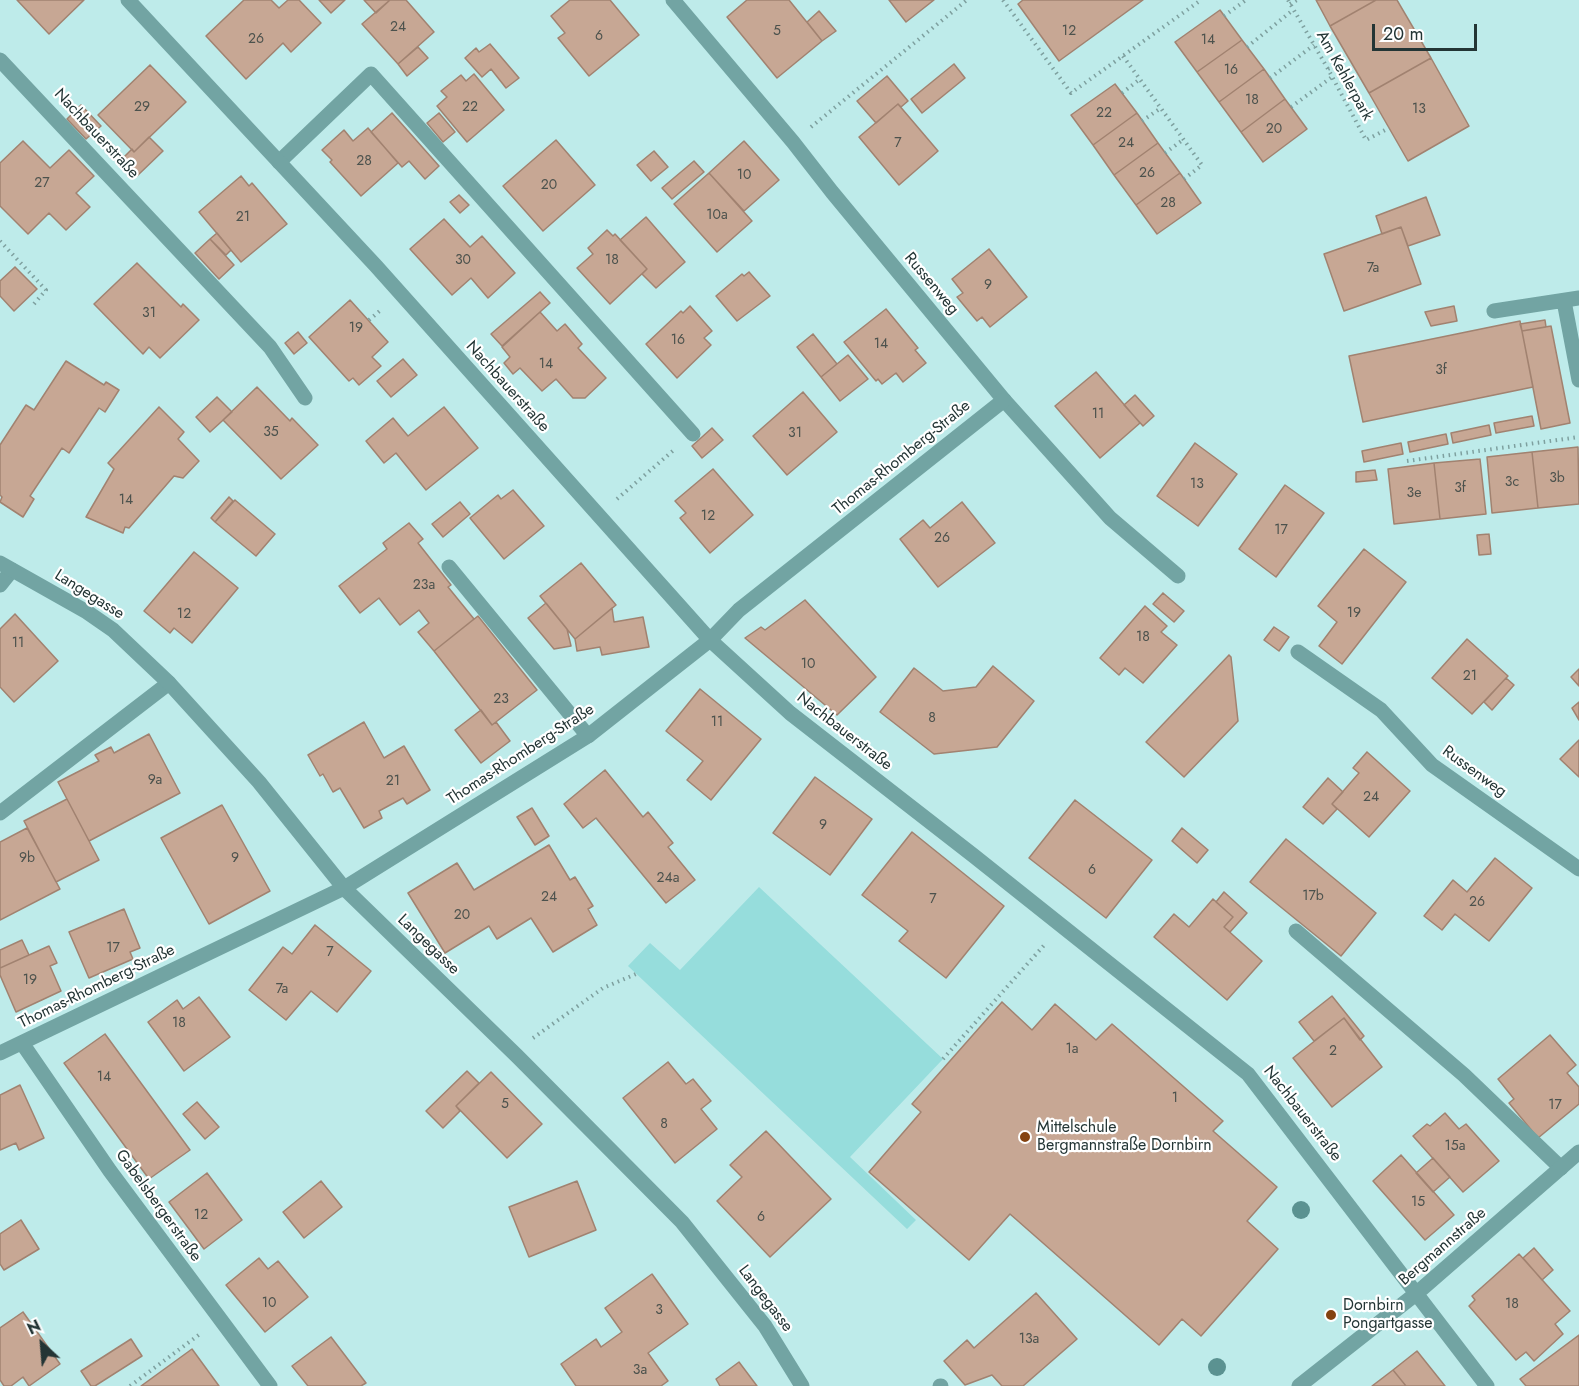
<!DOCTYPE html>
<html>
<head>
<meta charset="utf-8">
<style>
  body { margin:0 }
  #map { position:relative; width:1579px; height:1386px; overflow:hidden; background:#beebea; font-family:Jost,sans-serif }
  canvas { display:block }
  .north { position:absolute; left:12px; top:1314px; width:60px; height:60px; -webkit-text-stroke:4px #fff; paint-order:stroke; rotate:334deg; font-size:16px; font-weight:700; line-height:24px; text-align:center; color:#233535 }
  .north::after { content:''; display:block; margin:auto; width:21px; height:27px; background:#233535; clip-path:polygon(50% 0,100% 100%,50% 72%,0 100%) }
  .scale { position:absolute; left:1372px; top:24px; width:105px; height:27px; box-sizing:border-box; border:3px solid #233535; border-top:0; padding-left:8px; font-size:18px; line-height:21px; white-space:nowrap; color:#233535; -webkit-text-stroke:4px #fff; paint-order:stroke }
</style>
</head>
<body>
<div id="map">
<canvas width="1579" height="1386"></canvas>
<div class="north">N</div>
<div class="scale">20 m</div>
</div>
<script>
const context = document.querySelector('canvas').getContext('2d');
context.lineJoin = 'round';
function fillPath(path, color) { context.fillStyle = color; context.fill(path, 'evenodd'); }
const poly = rows => new Path2D(rows.map(r => 'M' + r).join(''));
function strokePath(path, color, width, dash) { context.strokeStyle = color; context.lineWidth = width; context.lineCap = dash ? 'butt' : 'round'; context.setLineDash(dash || []); context.stroke(path); }
function write(font, color, halo, rows, align = 'center') {
  context.font = font + ' Jost,sans-serif'; context.lineWidth = 4.5; context.setLineDash([]); context.textBaseline = 'middle'; context.strokeStyle = halo; context.fillStyle = color; for (const [text, x, y, turn = 0] of rows) {
    context.save(); context.translate(x, y); context.rotate((+turn || 0) * Math.PI / 180); context.textAlign = isNaN(turn) ? turn : align; if (halo) context.strokeText(text, 0, 0); context.fillText(text, 0, 0); context.restore();
  }
}
fillPath(poly([
  [759,887,943,1059,850,1157,916,1220,907,1229,628,966,650,943,680,970]
]), '#96dddc');
const building = poly([
  [17,0,84,0,49,34,17,0],
  [244,0,271,0,279,8,288,0,299,0,321,23,291,52,283,43,246,79,206,36,244,0],
  [319,0,345,0,331,13,319,0],
  [364,0,390,0,376,13,364,0],
  [390,0,406,0,434,32,398,64,362,24,390,0],
  [570,0,610,0,639,35,589,76,558,38,565,33,551,16,570,0],
  [747,0,789,0,822,41,777,78,727,17,747,0],
  [889,0,934,0,906,22,889,0],
  [1023,0,1143,0,1059,61,1018,4,1023,0],
  [1316,0,1376,0,1330,26,1316,0],
  [1376,0,1397,0,1431,58,1369,93,1330,26,1376,0],
  [1220,10,1242,40,1197,72,1175,42,1220,10],
  [819,11,836,31,822,41,807,22,819,11],
  [1242,40,1264,69,1219,102,1197,72,1242,40],
  [490,44,519,78,506,88,491,69,482,77,465,58,476,48,479,52,490,44],
  [418,47,428,58,407,76,398,64,418,47],
  [1431,58,1469,126,1408,161,1369,93,1431,58],
  [954,64,965,78,922,113,911,99,954,64],
  [150,65,186,102,134,152,98,115,150,65],
  [1264,69,1285,99,1241,132,1219,102,1264,69],
  [474,74,504,110,467,142,437,106,447,97,441,91,461,75,466,81,474,74],
  [887,76,908,101,901,107,898,104,876,123,857,101,887,76],
  [1115,84,1137,113,1093,145,1071,115,1115,84],
  [1285,99,1307,129,1263,162,1241,132,1285,99],
  [898,104,938,151,899,185,859,137,898,104],
  [81,105,101,126,86,139,67,119,81,105],
  [392,113,439,166,425,179,409,161,402,167,371,132,392,113],
  [439,113,455,132,443,142,427,123,439,113],
  [1137,113,1158,143,1114,175,1093,145,1137,113],
  [368,128,398,163,361,196,330,162,332,160,322,150,344,130,353,141,368,128],
  [149,137,163,151,137,176,121,160,132,149,134,152,149,137],
  [556,140,595,185,543,231,503,186,556,140],
  [23,141,50,168,69,150,94,176,76,193,90,207,66,230,49,213,28,234,0,206,0,163,23,141],
  [744,141,779,180,744,211,709,173,744,141],
  [1158,143,1180,173,1136,205,1114,175,1158,143],
  [654,151,668,167,651,181,637,165,654,151],
  [694,161,704,172,672,199,662,188,694,161],
  [709,173,752,221,717,252,674,204,709,173],
  [1180,173,1201,203,1157,234,1136,205,1180,173],
  [241,176,249,186,252,183,287,224,241,262,199,212,241,176],
  [459,195,469,205,460,213,450,202,459,195],
  [1426,197,1440,235,1408,246,1401,227,1382,234,1376,216,1426,197],
  [646,217,685,262,656,288,642,274,647,269,620,240,646,217],
  [444,219,470,247,482,236,515,273,488,298,471,278,452,295,410,249,444,219],
  [1401,227,1421,284,1344,311,1324,254,1401,227],
  [607,230,613,236,615,234,647,269,610,304,577,268,593,254,588,248,607,230],
  [217,233,231,250,226,255,210,239,217,233],
  [210,239,234,265,219,279,195,253,210,239],
  [989,249,1027,297,990,327,982,317,977,321,957,297,963,293,952,279,989,249],
  [137,263,181,307,183,304,199,320,160,358,149,347,143,354,94,304,137,263],
  [15,267,37,289,14,311,0,296,0,281,15,267],
  [749,272,770,296,737,321,716,296,742,274,744,276,749,272],
  [540,292,550,303,502,346,491,334,540,292],
  [350,300,388,342,372,357,381,366,359,385,353,378,349,381,309,337,350,300],
  [690,306,712,331,704,338,711,345,677,378,646,344,681,311,683,313,690,306],
  [1454,306,1457,321,1431,326,1425,312,1454,306],
  [886,309,918,348,915,350,926,363,903,382,896,373,882,384,878,379,876,381,844,342,886,309],
  [540,312,557,331,565,324,582,344,578,348,606,378,585,398,573,398,556,379,542,391,520,368,513,374,504,363,510,357,502,347,540,312],
  [1545,320,1546,327,1522,331,1520,324,1545,320],
  [1520,321,1533,387,1363,422,1349,356,1520,321],
  [1551,326,1570,423,1541,429,1522,331,1551,326],
  [298,332,307,343,294,354,285,343,298,332],
  [813,334,837,364,821,377,797,347,813,334],
  [848,355,868,379,840,401,821,377,848,355],
  [403,359,417,375,391,397,377,381,403,359],
  [66,361,104,385,106,382,119,390,105,412,99,408,69,453,62,448,30,496,34,499,23,517,0,502,2,497,0,495,0,445,26,405,34,410,66,361],
  [1096,372,1140,423,1100,458,1055,406,1096,372],
  [257,387,290,421,292,418,318,445,281,479,223,420,257,387],
  [803,392,837,432,787,475,753,436,803,392],
  [1135,395,1154,416,1143,426,1124,405,1135,395],
  [217,397,232,412,210,432,196,417,217,397],
  [159,407,184,432,178,439,199,461,183,478,174,476,129,528,125,527,123,533,86,517,114,469,108,463,159,407],
  [444,407,478,448,426,490,396,453,384,463,366,441,393,418,408,436,444,407],
  [1532,416,1534,426,1496,433,1494,423,1532,416],
  [1489,425,1491,435,1453,443,1451,433,1489,425],
  [712,428,723,440,702,458,692,446,712,428],
  [1446,434,1448,444,1410,452,1408,442,1446,434],
  [1195,443,1237,474,1198,526,1157,496,1195,443],
  [1401,443,1403,454,1364,462,1362,451,1401,443],
  [1578,447,1579,504,1538,508,1532,452,1578,447],
  [1532,452,1538,508,1492,513,1487,457,1532,452],
  [1480,459,1486,514,1440,519,1434,463,1480,459],
  [1434,463,1440,519,1394,524,1388,469,1434,463],
  [713,469,753,515,710,553,680,518,686,513,675,501,713,469],
  [1375,470,1377,480,1356,482,1356,472,1375,470],
  [1285,485,1324,513,1276,577,1239,549,1285,485],
  [513,490,544,526,504,559,470,518,498,495,501,499,513,490],
  [229,497,233,501,215,522,211,518,229,497],
  [235,500,275,534,256,556,215,522,235,500],
  [460,502,470,514,443,537,432,524,460,502],
  [962,502,995,543,938,587,900,539,923,520,930,528,962,502],
  [409,523,423,539,418,543,451,585,448,587,474,619,434,651,418,632,429,623,419,610,400,625,379,598,360,613,339,586,387,549,383,543,409,523],
  [1489,534,1491,554,1479,555,1477,535,1489,534],
  [1364,549,1406,582,1342,664,1319,646,1337,622,1318,606,1364,549],
  [194,552,238,588,192,643,174,628,170,633,144,611,194,552],
  [581,563,616,605,575,639,540,596,581,563],
  [1163,593,1184,611,1174,622,1153,604,1163,593],
  [805,600,876,677,837,715,745,638,761,627,765,630,805,600],
  [546,603,567,629,571,646,554,649,528,618,546,603],
  [1145,606,1167,626,1161,632,1177,645,1143,683,1125,668,1119,675,1100,658,1145,606],
  [612,608,614,622,643,617,649,647,602,655,600,647,577,651,575,639,612,608],
  [15,614,58,661,14,702,0,687,0,629,15,614],
  [478,616,537,690,492,725,434,651,478,616],
  [1274,627,1289,637,1279,651,1264,640,1274,627],
  [1467,639,1508,676,1472,714,1432,678,1467,639],
  [1229,655,1231,657,1238,721,1184,777,1146,742,1229,655],
  [993,666,1034,701,997,747,934,754,880,712,914,668,943,691,976,687,993,666],
  [1579,669,1579,686,1571,677,1579,669],
  [1506,678,1514,685,1492,710,1484,702,1506,678],
  [700,689,761,739,711,800,687,780,703,761,666,731,700,689],
  [1579,702,1579,720,1572,708,1579,702],
  [481,710,492,725,496,722,510,741,481,763,455,730,481,710],
  [364,722,384,758,404,746,430,790,407,804,403,798,379,811,382,818,364,828,340,788,333,792,323,774,320,776,308,755,364,722],
  [149,734,180,793,89,841,58,782,99,761,95,755,111,747,114,753,149,734],
  [1579,740,1579,777,1560,759,1579,740],
  [1367,752,1410,791,1369,837,1332,804,1359,773,1353,768,1367,752],
  [605,770,643,817,648,812,673,843,668,847,695,880,666,903,596,818,583,828,564,804,605,770],
  [815,777,872,819,830,875,773,833,815,777],
  [1328,778,1343,792,1332,804,1337,809,1323,824,1303,807,1328,778],
  [67,799,99,860,56,882,24,821,67,799],
  [1075,800,1152,860,1106,918,1029,858,1075,800],
  [222,805,270,891,209,924,161,838,222,805],
  [532,808,549,836,535,845,517,817,532,808],
  [27,828,60,889,0,920,0,842,27,828],
  [1182,828,1208,850,1197,863,1172,841,1182,828],
  [912,832,1004,906,946,978,899,941,908,931,862,895,912,832],
  [1286,839,1376,913,1341,956,1250,882,1286,839],
  [549,845,570,880,575,877,593,906,588,909,597,925,553,952,531,918,497,939,489,926,445,953,408,893,457,863,474,890,549,845],
  [1495,858,1532,888,1489,941,1455,914,1442,930,1424,916,1453,880,1467,892,1495,858],
  [1224,892,1247,913,1230,932,1224,927,1233,917,1216,902,1224,892],
  [1213,899,1233,917,1224,927,1262,961,1227,1000,1154,937,1174,914,1189,927,1213,899],
  [124,909,140,948,130,952,133,959,89,978,69,932,124,909],
  [315,925,371,971,337,1012,311,991,286,1020,249,990,283,947,292,954,315,925],
  [22,940,29,955,0,968,0,950,22,940],
  [49,946,57,963,50,966,61,991,16,1012,0,975,0,968,49,946],
  [1332,996,1364,1036,1360,1040,1344,1018,1314,1041,1299,1022,1332,996],
  [199,997,230,1037,184,1071,148,1022,177,1000,183,1009,199,997],
  [1002,1002,1032,1030,1055,1004,1096,1040,1112,1024,1223,1121,1213,1131,1277,1187,1247,1221,1278,1249,1201,1336,1182,1319,1159,1345,1010,1214,969,1260,869,1172,921,1112,912,1104,1002,1002],
  [1344,1018,1382,1067,1332,1107,1293,1058,1344,1018],
  [105,1034,190,1150,149,1179,64,1063,105,1034],
  [1550,1035,1576,1065,1567,1073,1579,1087,1579,1104,1538,1138,1509,1103,1514,1099,1498,1079,1550,1035],
  [668,1062,686,1084,693,1079,711,1101,701,1109,717,1129,675,1163,623,1098,668,1062],
  [467,1071,479,1083,456,1106,460,1111,443,1128,426,1111,467,1071],
  [491,1072,542,1124,507,1158,456,1106,491,1072],
  [20,1085,44,1138,19,1150,16,1143,0,1150,0,1095,20,1085],
  [197,1102,219,1127,205,1139,183,1114,197,1102],
  [1445,1113,1459,1129,1466,1124,1499,1161,1463,1192,1413,1136,1427,1124,1430,1126,1445,1113],
  [766,1131,831,1199,770,1257,717,1201,742,1177,730,1165,766,1131],
  [1401,1155,1454,1215,1425,1240,1373,1181,1401,1155],
  [1433,1158,1450,1177,1433,1192,1416,1173,1433,1158],
  [207,1173,242,1220,204,1249,169,1202,207,1173],
  [321,1181,342,1207,304,1238,283,1212,321,1181],
  [577,1181,596,1230,529,1257,509,1207,577,1181],
  [21,1220,39,1249,4,1270,0,1264,0,1234,21,1220],
  [1534,1248,1553,1270,1542,1280,1523,1258,1534,1248],
  [1519,1254,1570,1311,1555,1324,1563,1334,1534,1361,1526,1352,1516,1360,1469,1306,1475,1300,1472,1296,1519,1254],
  [259,1258,268,1269,278,1261,308,1297,265,1332,226,1285,259,1258],
  [652,1274,688,1324,648,1353,668,1381,661,1386,576,1386,561,1364,596,1339,601,1347,622,1332,605,1308,652,1274],
  [1036,1293,1077,1339,1023,1386,1002,1386,992,1375,965,1385,944,1361,967,1340,974,1348,1036,1293],
  [23,1312,60,1364,29,1386,23,1377,11,1386,4,1386,0,1380,0,1328,23,1312],
  [1579,1335,1579,1386,1526,1386,1520,1379,1579,1335],
  [331,1337,366,1383,361,1386,308,1386,292,1366,331,1337],
  [131,1339,142,1356,95,1386,91,1386,81,1371,131,1339],
  [192,1349,219,1386,141,1386,192,1349],
  [1417,1351,1445,1386,1406,1386,1393,1370,1417,1351],
  [739,1362,757,1386,720,1386,716,1379,739,1362],
  [1393,1370,1406,1386,1372,1386,1393,1370]
]);
fillPath(building, '#c7a794');
strokePath(building, '#a18270', 1.5);
strokePath(poly([
  [1003,0,1071,93,1201,0],
  [1288,0,1328,69,1366,140,1389,128],
  [1290,4,1297,0],
  [1224,16,1246,0],
  [1247,47,1293,10],
  [1123,56,1202,165,1184,179],
  [1328,69,1349,58],
  [1270,78,1314,45],
  [1122,93,1140,79],
  [1291,107,1332,77],
  [1142,121,1161,108],
  [811,127,967,0],
  [1165,153,1184,139],
  [0,241,46,290,33,305],
  [369,320,382,309],
  [1407,461,1579,437],
  [617,499,675,449],
  [533,1038,603,988,636,974],
  [943,1059,1046,943],
  [130,1386,200,1334]
]), '#7ea09f', 4, [1.5, 4.5]);
strokePath(poly([
  [673,0,793,142,832,192,1004,400,1110,518,1178,576],
  [0,60,270,347,305,398],
  [279,162,371,74,693,434],
  [1564,301,1579,380],
  [1494,311,1579,298],
  [449,567,588,736],
  [0,585,12,570],
  [1298,652,1381,710,1432,765,1579,869],
  [0,813,169,683],
  [1296,931,1464,1075,1561,1168],
  [940,1386,941,1386]
]), '#72a4a3', 15);
strokePath(poly([
  [128,0,376,266,710,640,790,713,974,856,1248,1074,1487,1386],
  [0,563,87,612,113,630,169,683,259,782,344,888,517,1056,682,1222,765,1326,802,1386],
  [22,1043,110,1171,270,1386],
  [0,1053,344,888,588,736,710,640,739,610,1004,400],
  [1299,1386,1417,1293,1579,1152]
]), '#72a4a3', 15);
context.fillStyle = '#5b9291';
for (const [x, y] of [
  [1301,1210],
  [1217,1367]
]) { context.beginPath(); context.arc(x, y, 9, 0, 2 * Math.PI); context.fill(); }
for (const [x, y, r, color] of [
  [1025,1137,6,"#844210"],
  [1331,1315,6,"#844210"]
]) { const dot = new Path2D(); dot.arc(x, y, r, 0, 2 * Math.PI); context.fillStyle = color; context.fill(dot); strokePath(dot, '#fff', 2); }
write('14px', '#4c524d', null, [
  ["24",398,28],
  ["5",777,32],
  ["12",1069,32],
  ["6",599,37],
  ["26",256,40],
  ["14",1208,41],
  ["16",1231,71],
  ["18",1252,101],
  ["29",142,108],
  ["22",470,108],
  ["13",1419,110],
  ["22",1104,114],
  ["20",1274,130],
  ["7",898,144],
  ["24",1126,144],
  ["28",364,162],
  ["26",1147,174],
  ["10",744,176],
  ["27",42,184],
  ["20",549,186],
  ["28",1168,204],
  ["10a",717,216],
  ["21",243,218],
  ["30",463,261],
  ["18",612,261],
  ["7a",1373,269],
  ["9",988,286],
  ["31",149,314],
  ["19",356,329],
  ["16",678,341],
  ["14",881,345],
  ["14",546,365],
  ["3f",1441,371],
  ["11",1098,415],
  ["35",271,433],
  ["31",795,434],
  ["3b",1557,479],
  ["3c",1512,483],
  ["13",1197,485],
  ["3f",1460,489],
  ["3e",1414,494],
  ["14",126,501],
  ["12",708,517],
  ["17",1281,531],
  ["26",942,539],
  ["23a",424,586],
  ["19",1354,614],
  ["12",184,615],
  ["18",1143,638],
  ["11",18,644],
  ["10",808,665],
  ["21",1470,677],
  ["23",501,700],
  ["8",932,719],
  ["11",717,723],
  ["9a",155,781],
  ["21",393,782],
  ["24",1371,798],
  ["9",823,826],
  ["9b",27,859],
  ["9",235,859],
  ["6",1092,871],
  ["24a",668,879],
  ["17b",1313,897],
  ["24",549,898],
  ["7",933,900],
  ["26",1477,903],
  ["20",462,916],
  ["17",113,949],
  ["7",330,953],
  ["19",30,981],
  ["7a",282,990],
  ["18",179,1024],
  ["1a",1072,1050],
  ["2",1333,1052],
  ["14",104,1078],
  ["1",1175,1099],
  ["5",505,1105],
  ["17",1555,1106],
  ["8",664,1125],
  ["15a",1455,1147],
  ["15",1418,1203],
  ["12",201,1216],
  ["6",761,1218],
  ["10",269,1304],
  ["18",1512,1305],
  ["3",659,1311],
  ["13a",1029,1340],
  ["3a",640,1371]
]);
write('16px', '#233535', '#fff', [
  ["Am Kehlerpark",1344,76,61],
  ["Nachbauerstraße",96,134,47],
  ["Russenweg",931,284,50],
  ["Nachbauerstraße",507,387,48],
  ["Thomas-Rhomberg-Straße",902,458,-39],
  ["Langegasse",89,595,32],
  ["Nachbauerstraße",844,732,38],
  ["Thomas-Rhomberg-Straße",521,755,-33],
  ["Russenweg",1474,772,36],
  ["Langegasse",428,945,44],
  ["Thomas-Rhomberg-Straße",97,987,-26],
  ["Nachbauerstraße",1302,1114,52],
  ["Gabelsbergerstraße",158,1206,54],
  ["Bergmannstraße",1443,1247,-41],
  ["Langegasse",765,1299,53]
]);
write('16px', '#233535', '#fff', [
  ["Mittelschule",1037,1128],
  ["Bergmannstraße Dornbirn",1037,1146],
  ["Dornbirn",1343,1306],
  ["Pongartgasse",1343,1324]
], 'left');
</script>
</body>
</html>
